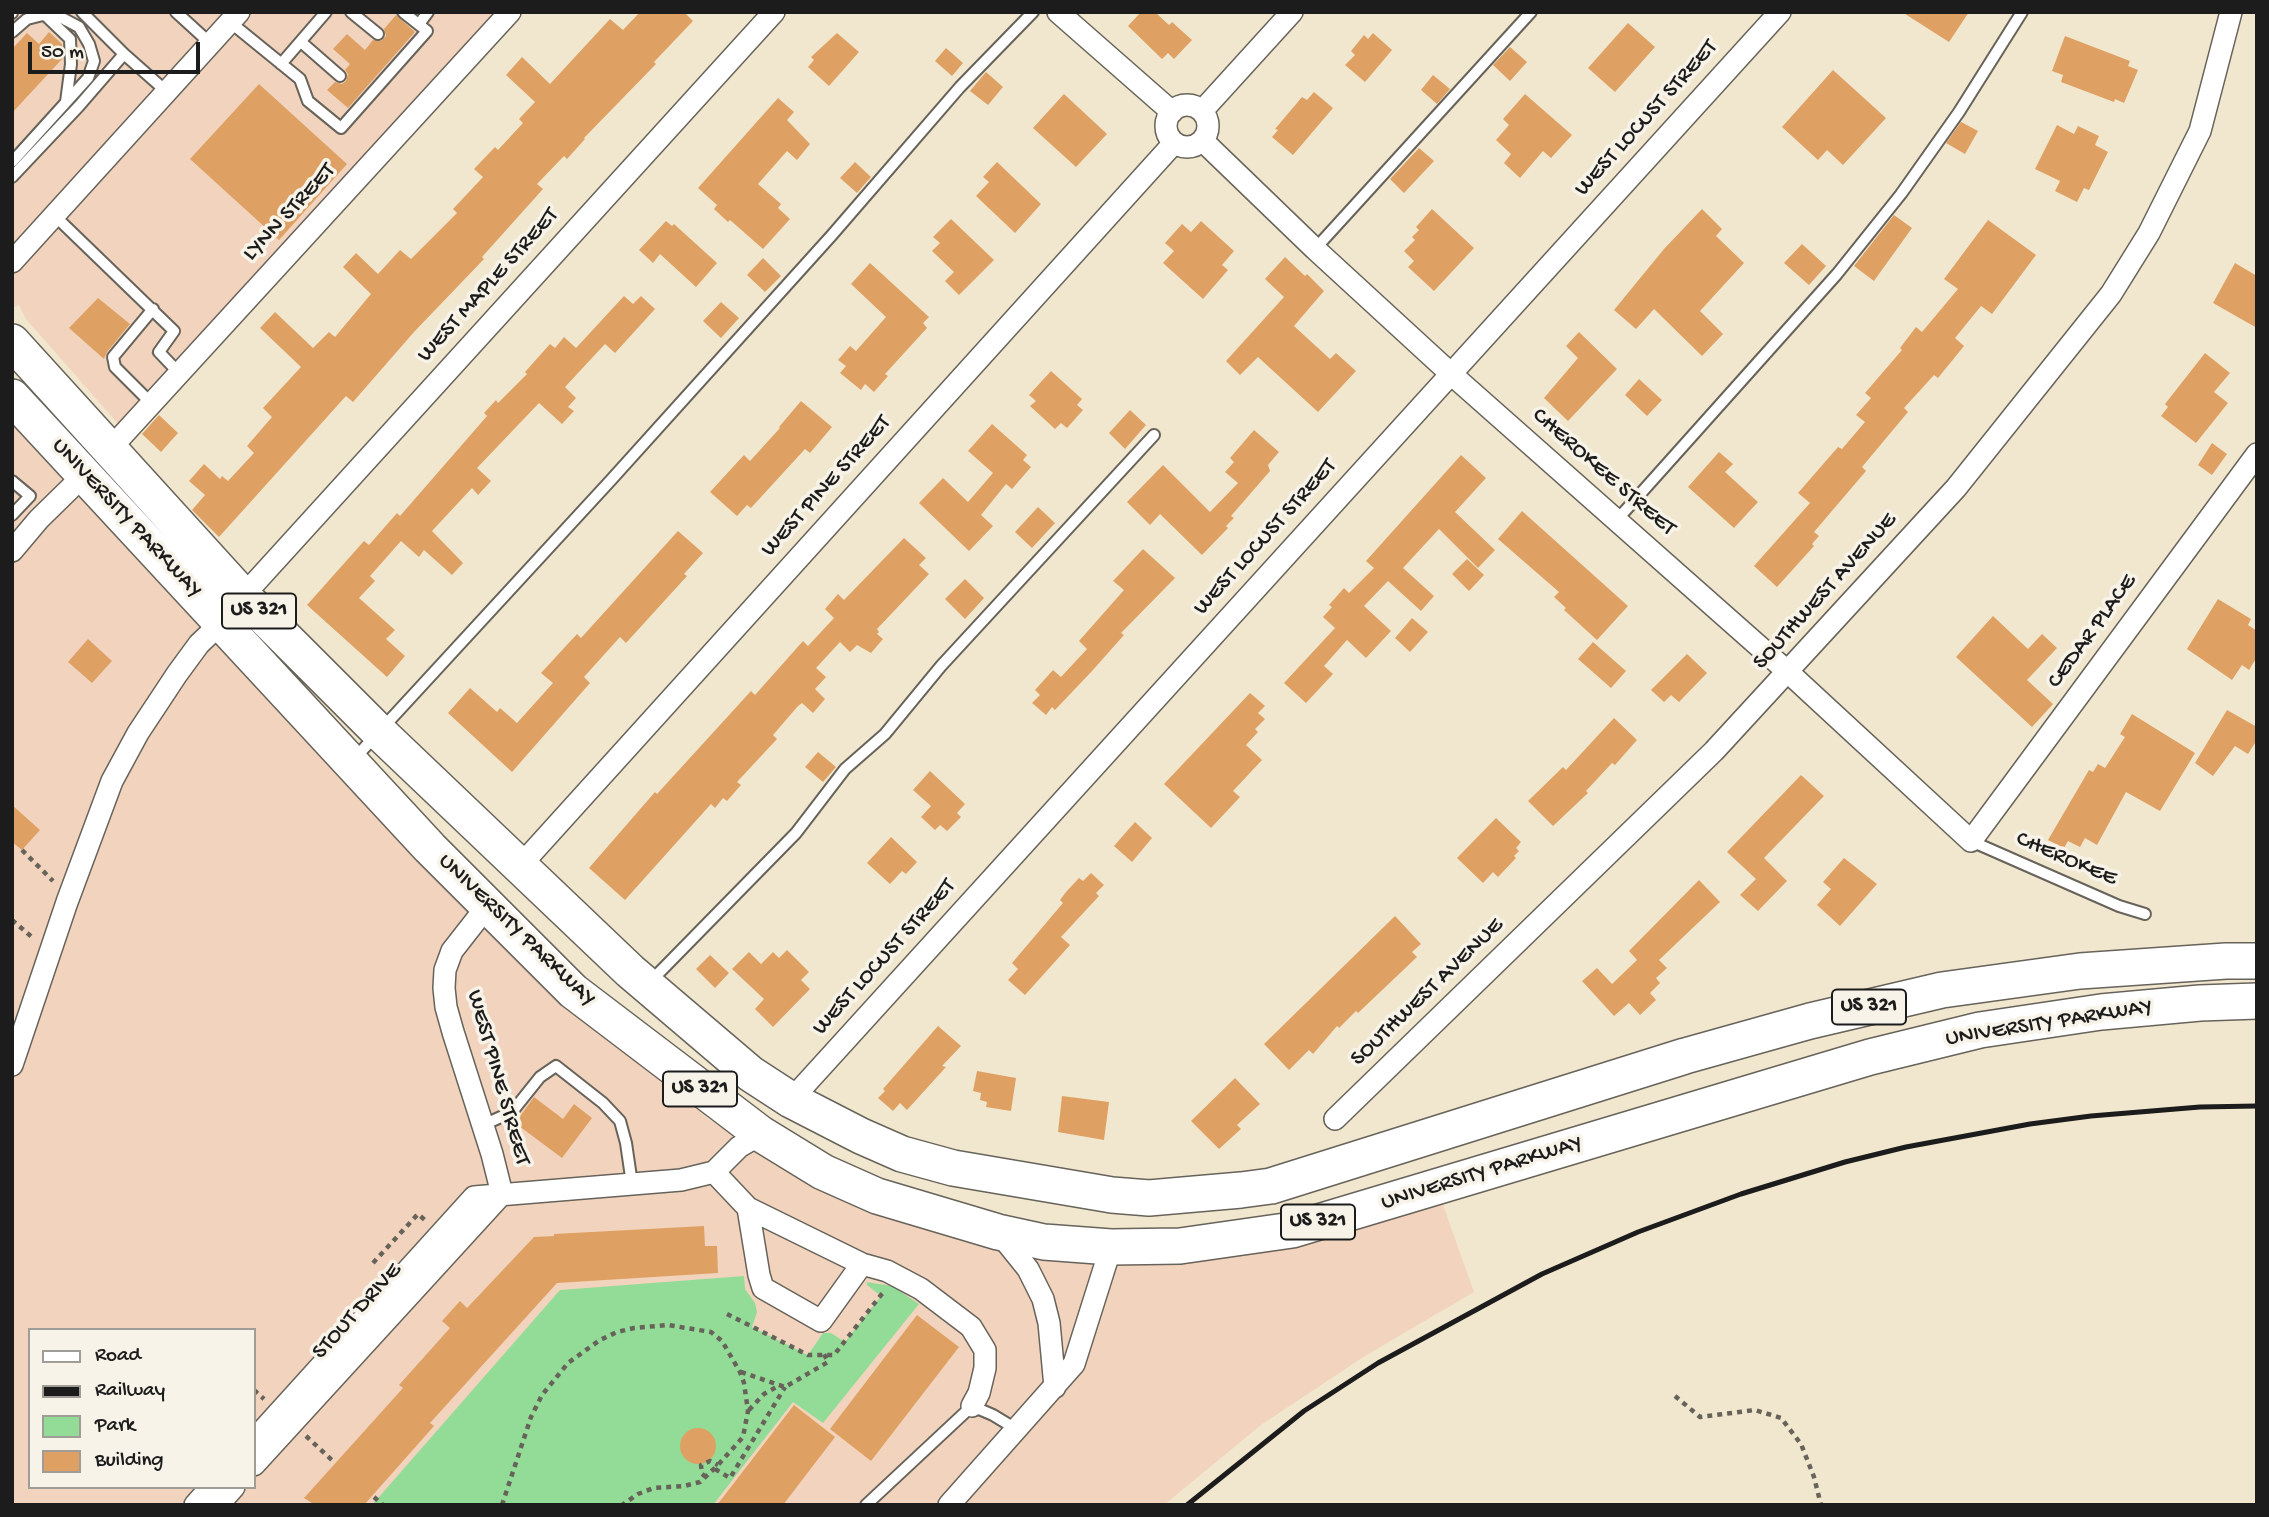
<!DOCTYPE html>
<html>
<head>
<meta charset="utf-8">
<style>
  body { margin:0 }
  #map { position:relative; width:2269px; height:1517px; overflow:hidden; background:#f1e7ce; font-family:"Gochi Hand",sans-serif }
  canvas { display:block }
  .frame { position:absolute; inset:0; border:14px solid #1c1c1c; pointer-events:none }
  .legend { position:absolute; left:28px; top:1328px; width:228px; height:161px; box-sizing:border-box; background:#f7f3e8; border:2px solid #9f9d96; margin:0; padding:9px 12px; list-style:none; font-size:21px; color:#1c1c1c }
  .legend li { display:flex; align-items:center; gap:14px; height:35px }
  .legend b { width:35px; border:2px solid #9f9d96 }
  .scale { position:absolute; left:28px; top:42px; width:172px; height:32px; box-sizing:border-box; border:4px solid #1c1c1c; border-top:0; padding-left:9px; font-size:21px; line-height:24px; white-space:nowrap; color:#1c1c1c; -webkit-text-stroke:5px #f7f3e8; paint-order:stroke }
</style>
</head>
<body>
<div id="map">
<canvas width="2269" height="1517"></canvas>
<div class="frame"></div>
<ul class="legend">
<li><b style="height:9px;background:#fff"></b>Road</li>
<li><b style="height:9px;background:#1c1c1c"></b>Railway</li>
<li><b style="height:19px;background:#92dc97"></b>Park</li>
<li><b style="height:19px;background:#dfa163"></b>Building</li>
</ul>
<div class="scale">50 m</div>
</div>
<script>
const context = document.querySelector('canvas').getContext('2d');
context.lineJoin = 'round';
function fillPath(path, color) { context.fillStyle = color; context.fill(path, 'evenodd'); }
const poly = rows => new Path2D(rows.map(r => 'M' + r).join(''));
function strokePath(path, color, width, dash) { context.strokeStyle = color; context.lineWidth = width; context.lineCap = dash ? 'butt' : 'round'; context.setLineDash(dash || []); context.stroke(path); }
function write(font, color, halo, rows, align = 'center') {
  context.font = font + ' "Gochi Hand",sans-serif'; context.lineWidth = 7; context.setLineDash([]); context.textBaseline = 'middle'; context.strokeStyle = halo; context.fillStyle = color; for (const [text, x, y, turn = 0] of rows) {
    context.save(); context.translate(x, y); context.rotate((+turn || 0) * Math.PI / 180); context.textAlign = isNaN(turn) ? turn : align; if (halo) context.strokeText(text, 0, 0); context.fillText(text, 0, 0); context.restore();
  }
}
fillPath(poly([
  [12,12,497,12,120,426,26,319,19,305,12,308],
  [12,424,181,604,708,1119,814,1182,1137,1246,1437,1188,1474,1292,1365,1356,1261,1425,1164,1505,12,1505],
  [30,1330,254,1330,254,1487,30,1487]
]), '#f2d4be');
fillPath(poly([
  [744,1276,745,1289,755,1303,757,1312,752,1327,808,1355,823,1333,831,1333,845,1342,881,1296,867,1285,867,1282,892,1286,919,1304,823,1423,793,1402,713,1505,372,1505,560,1290]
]), '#92dc97');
fillPath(poly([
  [640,12,684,12,693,21,654,62,656,64,584,138,585,139,567,159,564,156,537,184,543,189,482,257,484,259,414,332,353,402,346,396,219,537,192,510,205,495,189,481,204,464,220,479,222,476,228,481,254,453,247,446,272,417,263,408,301,367,260,328,275,312,313,348,329,332,335,337,371,294,343,267,356,253,378,274,400,250,411,259,457,213,453,209,483,177,474,169,495,147,498,150,523,123,519,119,535,102,506,75,522,57,550,84,610,19,623,30],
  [1141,12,1155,12,1169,25,1172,22,1192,40,1174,59,1168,53,1162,59,1128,26],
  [1902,12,1969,12,1949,42],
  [396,15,415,32,348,108,327,90,335,82,342,84,346,81,348,74,345,70,350,64,333,49,347,34,365,50,373,40,381,41,386,36,384,29],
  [1628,23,1655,47,1615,92,1588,68],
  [49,32,62,44,63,58,12,113,12,49,27,33,39,44],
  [837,33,859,52,829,86,808,67,814,60,811,57],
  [1373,33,1392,50,1365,82,1345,65,1355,55,1351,51,1364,35,1368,39],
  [2065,36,2130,61,2128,66,2138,70,2124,103,2115,99,2114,102,2061,82,2063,75,2052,71],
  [1510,47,1527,62,1510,81,1493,65],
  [946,48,963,63,952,76,935,61],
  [1833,70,1886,118,1843,165,1827,150,1818,160,1782,127],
  [986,72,1003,87,988,105,970,91],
  [1433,75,1450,89,1437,104,1421,90],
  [259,84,347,164,279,240,190,159],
  [1314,92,1333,108,1293,155,1272,137,1278,130,1275,129,1302,97,1307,100],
  [1064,94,1107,134,1076,167,1033,128],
  [1525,94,1572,135,1551,158,1543,151,1520,178,1504,163,1511,154,1496,140,1509,125,1503,119],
  [778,98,794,112,787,120,810,144,797,160,787,151,758,184,781,204,778,208,790,219,763,249,730,220,728,222,714,209,717,205,698,188],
  [1961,122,1978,131,1965,154,1946,143],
  [2057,125,2074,134,2078,126,2099,136,2095,145,2108,152,2089,190,2084,188,2077,202,2055,191,2060,181,2035,169],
  [1419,148,1434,161,1404,193,1390,179],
  [855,162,871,177,857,193,840,178],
  [997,162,1041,204,1015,233,976,196,989,182,983,177],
  [1432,209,1474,248,1434,291,1408,267,1414,261,1404,251,1415,240,1412,237,1419,230,1416,227],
  [1702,209,1722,229,1716,236,1744,263,1700,311,1723,334,1702,356,1654,309,1636,329,1614,310,1664,249],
  [1894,215,1912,228,1874,281,1854,266],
  [951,219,994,260,959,295,945,281,954,272,932,251,940,243,933,237],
  [1988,220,2036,255,1992,314,1981,306,1955,338,1964,346,1938,378,1934,375,1904,408,1908,412,1862,467,1866,471,1814,532,1819,536,1812,544,1814,546,1777,587,1754,566,1810,503,1798,493,1838,447,1842,449,1865,422,1856,415,1871,398,1865,393,1902,350,1900,348,1916,327,1922,332,1958,289,1944,279],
  [666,221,672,226,674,224,717,263,696,287,660,254,653,263,639,250],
  [1201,221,1234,251,1222,265,1228,270,1203,299,1163,263,1174,251,1165,243,1182,224,1191,232],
  [1802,244,1826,266,1809,285,1784,263],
  [1285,257,1305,276,1307,274,1324,291,1294,326,1330,359,1336,353,1356,371,1318,412,1258,357,1240,375,1226,361,1284,297,1265,279],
  [763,258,781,276,765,292,747,275],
  [870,263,929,317,923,323,927,328,885,374,888,376,874,392,865,384,861,390,840,373,846,366,838,360,850,346,856,351,886,317,851,284],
  [2235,263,2257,276,2257,328,2213,303],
  [624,296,633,304,641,296,655,309,615,353,605,344,565,387,576,398,568,407,574,411,562,424,539,403,477,468,491,481,478,495,472,488,432,531,463,563,452,575,424,550,419,557,401,541,370,576,375,581,359,598,395,630,386,639,405,656,387,677,307,605,364,541,369,545,397,513,400,516,487,416,484,413,496,400,498,403,527,374,525,372,550,344,555,348,564,337,576,348],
  [98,298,130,324,107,352,104,359,69,328],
  [721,302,739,318,721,338,703,321],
  [1579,332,1617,369,1568,421,1544,398,1578,358,1566,346],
  [2205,353,2230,373,2214,392,2228,403,2196,443,2161,416,2168,407,2165,404],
  [1051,371,1082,399,1077,405,1083,410,1067,428,1061,423,1055,429,1030,406,1036,401,1029,395],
  [1639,379,1662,400,1647,416,1625,395],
  [801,401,832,427,810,453,805,449,751,508,747,505,737,516,710,492,744,455,750,461,780,428,779,427],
  [1130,410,1146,425,1125,449,1109,433],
  [159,415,178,433,161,452,142,434],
  [992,424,1027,455,1023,460,1031,467,1012,489,1006,484,981,515,993,526,969,551,919,503,943,478,968,502,993,473,968,451],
  [1254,430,1279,452,1268,465,1270,471,1231,516,1234,518,1226,526,1228,528,1202,555,1160,514,1150,525,1127,502,1163,465,1210,512,1238,483,1225,472,1234,462,1230,458],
  [2212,443,2227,454,2212,475,2198,465],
  [1719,452,1733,464,1725,472,1758,502,1734,528,1688,487],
  [1461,455,1486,478,1455,512,1495,550,1478,568,1439,529,1403,568,1434,596,1421,611,1388,581,1364,606,1391,631,1366,658,1347,640,1324,666,1333,674,1306,703,1284,683,1335,628,1323,617,1332,607,1329,605,1344,588,1349,593,1374,568,1366,561],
  [1038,507,1055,523,1032,548,1015,532],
  [1522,511,1628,606,1597,640,1564,610,1566,608,1554,597,1559,592,1498,539],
  [678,531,703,553,684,574,687,576,626,643,620,637,584,677,590,683,512,772,448,713,470,688,497,712,500,708,517,723,553,683,541,673,577,634,581,638],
  [904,538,926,558,919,565,929,574,877,629,879,632,877,634,883,639,871,653,857,645,850,652,840,642,816,668,826,677,815,689,825,699,813,713,802,703,798,706,773,735,777,739,737,782,741,785,727,801,723,798,715,808,711,804,625,900,589,868,655,792,657,794,751,691,755,695,803,641,808,646,834,618,825,609,838,594,844,600],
  [1143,549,1175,578,1121,633,1124,635,1092,671,1055,710,1052,707,1046,715,1032,703,1040,695,1035,690,1053,670,1061,677,1087,649,1079,641,1124,590,1113,581],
  [1467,559,1484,575,1469,591,1452,574],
  [965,579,984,598,965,619,945,599],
  [2218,599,2251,619,2248,625,2257,631,2257,657,2249,670,2242,665,2232,680,2187,649],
  [1993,616,2028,649,2042,634,2057,648,2027,680,2053,704,2032,727,1956,657],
  [1412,618,1428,632,1410,652,1395,638],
  [88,639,112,661,92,683,68,662],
  [1593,642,1626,671,1611,688,1578,659],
  [1687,654,1707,673,1679,702,1671,695,1664,702,1651,690],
  [1250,693,1265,706,1258,713,1265,719,1255,729,1258,732,1246,745,1262,760,1233,791,1240,797,1211,828,1164,784],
  [2227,710,2257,727,2257,740,2248,754,2235,746,2213,776,2195,763],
  [2132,714,2195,753,2160,811,2126,792,2097,845,2085,838,2080,847,2068,841,2064,848,2048,840,2089,770,2093,772,2098,764,2105,768,2125,737,2120,734],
  [1614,718,1637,740,1615,765,1612,763,1586,791,1588,793,1553,826,1528,801,1563,767,1566,770],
  [818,752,836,767,823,782,805,767],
  [930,771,965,804,957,813,961,817,947,831,940,825,935,830,921,817,931,806,913,790],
  [1801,775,1824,796,1764,858,1787,881,1758,911,1740,895,1756,879,1727,852],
  [12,805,40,830,22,850,12,842],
  [1496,818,1521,842,1516,848,1519,851,1514,856,1516,858,1498,877,1493,872,1483,883,1457,858],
  [1135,822,1152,838,1132,862,1114,846],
  [891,837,917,862,906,874,902,871,890,884,867,863],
  [1844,858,1877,884,1840,926,1817,905,1831,889,1823,882],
  [1091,873,1104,885,1096,893,1099,896,1061,937,1070,945,1025,995,1008,980,1018,969,1012,963,1063,903,1060,900,1066,892,1079,878,1083,881],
  [1699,880,1720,902,1659,960,1667,968,1656,978,1660,983,1650,993,1656,1000,1640,1015,1629,1003,1614,1016,1582,981,1597,968,1612,984,1637,960,1629,951],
  [1395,916,1421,944,1412,952,1417,957,1358,1013,1356,1011,1339,1028,1337,1026,1313,1054,1309,1050,1289,1070,1264,1044],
  [787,950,809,972,801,980,810,989,773,1027,755,1009,764,999,732,969,749,952,761,964,773,952,779,958],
  [710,955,729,973,715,988,696,969],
  [938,1026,961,1046,942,1066,946,1067,907,1110,900,1103,893,1111,878,1098,885,1091,883,1089],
  [977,1071,1016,1078,1011,1111,986,1107,987,1102,980,1100,981,1093,973,1091],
  [1235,1078,1260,1104,1237,1125,1241,1129,1219,1149,1191,1121],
  [1062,1096,1109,1102,1104,1140,1058,1132],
  [534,1097,563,1119,574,1104,592,1118,562,1158,515,1123],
  [704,1226,705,1246,717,1246,718,1273,557,1283,430,1423,434,1426,364,1505,315,1505,304,1498,403,1388,399,1385,450,1328,442,1321,460,1301,467,1308,534,1237,554,1236,554,1234],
  [917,1315,959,1347,871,1461,830,1429],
  [794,1405,835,1437,783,1505,717,1505],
  '680 1446a18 18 0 1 1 36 0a18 18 0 1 1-36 0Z'
]), '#dfa163');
const service = poly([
  [176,12,211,44],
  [351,12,378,34],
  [12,13,12,12],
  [47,17,70,39,71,64,66,102],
  [230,22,300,79,308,101,341,128,427,31,403,12],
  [419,24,428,12],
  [12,32,27,19,43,15,62,18,79,27,89,44,94,61,88,78,12,162],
  [301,42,340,76],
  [124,54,167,92],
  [281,64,326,12],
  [12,177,79,106,124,54,82,12],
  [55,216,174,331,159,352,179,373],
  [1315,249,1531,12],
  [152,404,115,367,113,357,153,309],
  [12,481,30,496,12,515],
  [1616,521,1837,274,1901,194,1959,112,2022,12],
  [355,758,611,480,832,235,960,87,1033,12],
  [1971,841,2119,906,2145,914],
  [649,983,796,833,845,769,885,734,941,666,1154,435],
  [483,1125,512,1112,540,1077,556,1066,603,1103,620,1121,626,1143,632,1184],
  [866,1505,972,1406,993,1415,1016,1429]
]);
const minor = poly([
  [1058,12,1172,112],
  '1166 126a21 21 0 1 1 42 0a21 21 0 1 1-42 0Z',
  [1202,111,1292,12],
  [1203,141,1315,249,1450,373,1788,672,1971,841,2257,454],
  [12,262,239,12],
  [109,450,510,12],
  [12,551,39,519,85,474],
  [243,596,774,12],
  [520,866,1174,143],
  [488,905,452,951,445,970,444,988,446,1007,453,1032,492,1154,502,1194],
  [12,1065,67,902,112,781,138,733,177,674,199,644,221,623],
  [791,1100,1780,12],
  [1335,1119,1714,751,1956,488,2111,294,2149,233,2200,131,2231,12],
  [714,1172,748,1208,862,1264,887,1271,921,1289,971,1327,985,1350,985,1368,979,1393,972,1406],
  [748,1208,759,1275,763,1288,821,1321,862,1264],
  [999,1233,1028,1269,1043,1299,1049,1323,1055,1387],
  [254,1440,474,1197,681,1180,714,1172,739,1147,761,1134],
  [254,1465,502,1194],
  [195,1505,211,1487],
  [218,1505,234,1487],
  [949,1505,1074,1364,1111,1247]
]);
const trunk = poly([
  [12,342,243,596,379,732,630,971,751,1074,791,1100,861,1136,902,1154,953,1168,1112,1195,1149,1198,1241,1190,1271,1186,1685,1056,1810,1021,1942,990,2080,971,2226,961,2257,961],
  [12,397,430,848,573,991,761,1134,823,1172,877,1196,998,1232,1044,1242,1111,1247,1180,1246,1292,1230,1870,1057,1980,1030,2101,1012,2200,1003,2257,1001]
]);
strokePath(service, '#67635a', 14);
strokePath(minor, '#67635a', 24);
strokePath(trunk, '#67635a', 38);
strokePath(poly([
  [22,850,53,881],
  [12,920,33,938],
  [373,1263,418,1214,426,1221],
  [727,1314,808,1355,834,1355,881,1295,883,1293,881,1291],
  [741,1372,785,1387,828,1362,824,1354],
  [254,1390,264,1399],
  [1675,1396,1700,1417,1755,1410,1781,1418,1801,1444,1814,1477,1821,1505],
  [749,1410,764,1394,780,1385],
  [306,1436,334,1462],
  [715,1469,730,1478,785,1387],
  [706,1477,702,1474,701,1465,710,1461,718,1465],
  [374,1497,383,1505],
  [502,1505,531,1417,542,1395,568,1363,600,1340,617,1332,634,1328,668,1325,711,1332,722,1341,740,1372,744,1383,748,1411,743,1437,718,1465,700,1482,684,1486,654,1488,638,1494,622,1505]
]), '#67635a', 4.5, [5, 5]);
strokePath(service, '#fff', 10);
strokePath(minor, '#fff', 21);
strokePath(trunk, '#fff', 35);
strokePath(poly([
  [1187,1505,1304,1411,1378,1363,1542,1274,1638,1232,1741,1194,1845,1162,1906,1147,2030,1124,2091,1116,2200,1107,2257,1106]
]), '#1c1c1c', 5);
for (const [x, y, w] of [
  [259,611,74],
  [1869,1007,74],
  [700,1089,74],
  [1318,1222,74]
]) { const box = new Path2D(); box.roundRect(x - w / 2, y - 17.5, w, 35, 5); context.fillStyle = '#f7f3e8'; context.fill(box); strokePath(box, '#1c1c1c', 2); }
write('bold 21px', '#1c1c1c', null, [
  ["US 321",259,611],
  ["US 321",1869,1007],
  ["US 321",700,1089],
  ["US 321",1318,1222]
]);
write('23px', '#1c1c1c', '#f7f3e8', [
  ["WEST LOCUST STREET",1647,119,-48],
  ["LYNN STREET",290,213,-47],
  ["WEST MAPLE STREET",489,286,-48],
  ["CHEROKEE STREET",1603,473,41],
  ["WEST PINE STREET",827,487,-48],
  ["UNIVERSITY PARKWAY",126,519,47],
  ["WEST LOCUST STREET",1266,538,-48],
  ["SOUTHWEST AVENUE",1826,592,-48],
  ["CEDAR PLACE",2093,632,-54],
  ["CHEROKEE",2066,860,23],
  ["UNIVERSITY PARKWAY",516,931,44],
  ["WEST LOCUST STREET",885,958,-48],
  ["SOUTHWEST AVENUE",1428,993,-44],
  ["UNIVERSITY PARKWAY",2049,1024,-9],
  ["WEST PINE STREET",497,1078,74],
  ["UNIVERSITY PARKWAY",1482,1174,-17],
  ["STOUT DRIVE",358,1312,-48]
]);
</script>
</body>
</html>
